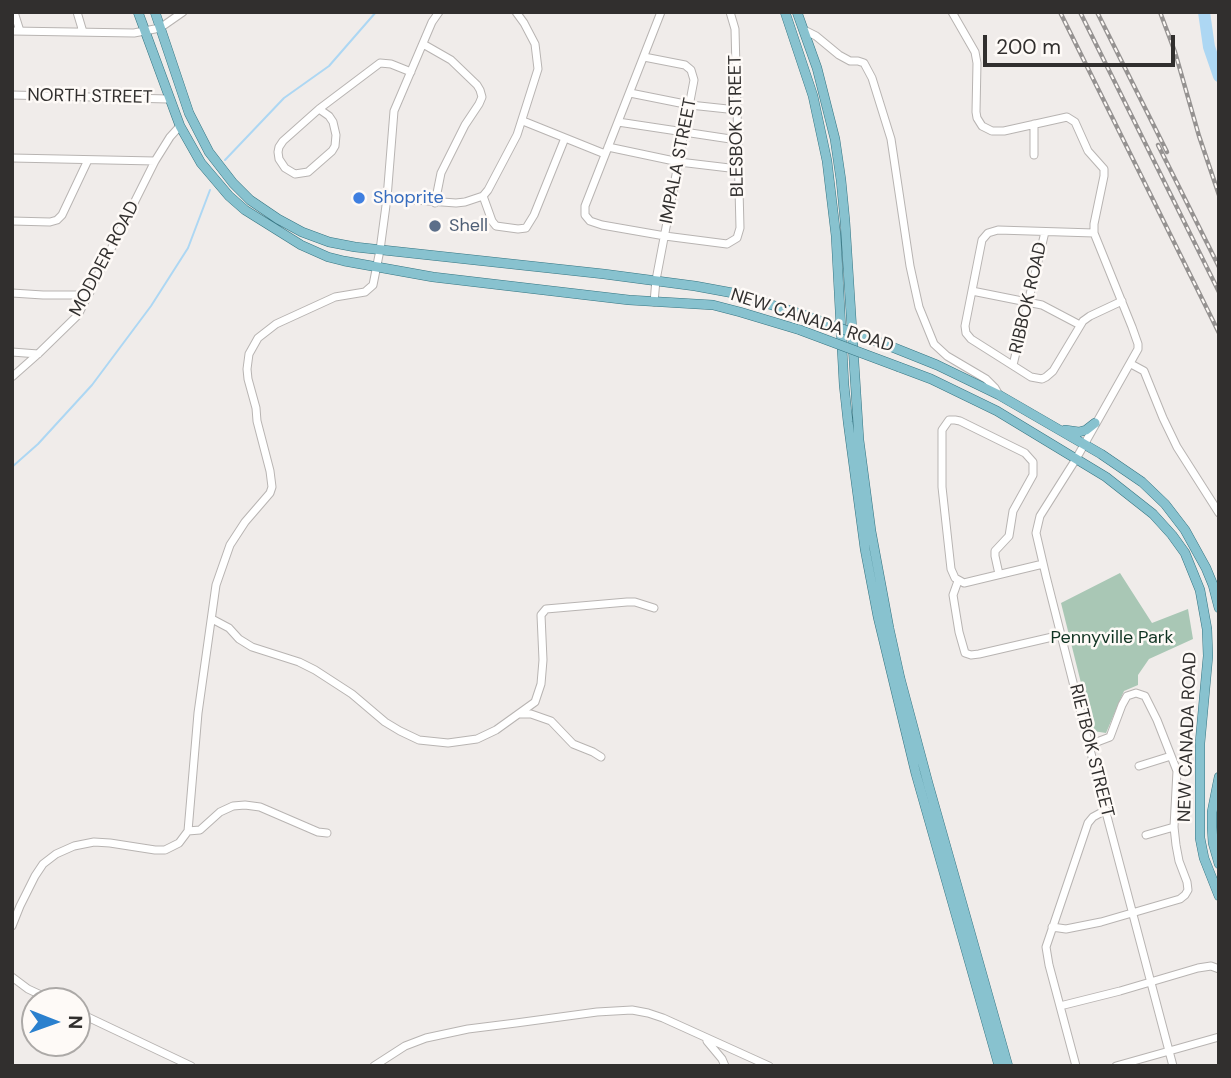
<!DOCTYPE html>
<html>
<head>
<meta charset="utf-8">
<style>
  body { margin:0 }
  #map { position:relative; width:1231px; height:1078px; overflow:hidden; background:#f0ecea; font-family:"DM Sans",sans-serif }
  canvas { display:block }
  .frame { position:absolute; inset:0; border:14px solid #312f2e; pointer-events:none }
  .north { position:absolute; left:21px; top:987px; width:70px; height:70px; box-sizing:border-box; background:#fefaf7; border:2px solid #aca9a7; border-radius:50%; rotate:91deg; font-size:19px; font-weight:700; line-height:28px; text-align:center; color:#312f2e }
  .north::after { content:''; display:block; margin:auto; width:24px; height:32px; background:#2b80ce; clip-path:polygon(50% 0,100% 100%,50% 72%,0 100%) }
  .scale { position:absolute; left:983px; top:35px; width:192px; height:32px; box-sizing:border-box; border:4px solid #312f2e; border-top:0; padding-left:9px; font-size:21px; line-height:24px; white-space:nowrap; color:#312f2e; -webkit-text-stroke:5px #fefaf7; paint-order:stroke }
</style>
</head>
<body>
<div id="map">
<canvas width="1231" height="1078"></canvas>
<div class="frame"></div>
<div class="north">N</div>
<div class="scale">200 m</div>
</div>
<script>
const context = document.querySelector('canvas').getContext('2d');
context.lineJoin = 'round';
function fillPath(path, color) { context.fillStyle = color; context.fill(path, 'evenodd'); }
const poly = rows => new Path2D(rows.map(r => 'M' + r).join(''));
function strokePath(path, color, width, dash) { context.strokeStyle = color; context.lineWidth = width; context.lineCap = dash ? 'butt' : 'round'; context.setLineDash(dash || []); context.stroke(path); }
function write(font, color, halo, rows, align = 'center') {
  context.font = font + ' "DM Sans",sans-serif'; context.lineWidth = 5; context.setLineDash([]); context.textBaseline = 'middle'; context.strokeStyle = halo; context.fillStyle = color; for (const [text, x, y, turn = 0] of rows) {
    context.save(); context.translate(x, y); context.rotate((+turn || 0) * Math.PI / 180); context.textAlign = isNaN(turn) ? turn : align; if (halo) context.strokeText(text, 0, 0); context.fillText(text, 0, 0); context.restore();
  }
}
fillPath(poly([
  [1120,573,1152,623,1188,609,1193,639,1149,659,1138,675,1138,685,1124,691,1106,733,1093,731,1061,603]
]), '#a9c7b5');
strokePath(poly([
  [225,160,284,98,329,66,376,12],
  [12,467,38,444,92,385,151,306,188,248,210,190]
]), '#add7f3', 2);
strokePath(poly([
  [1204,12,1209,47,1219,76]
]), '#add7f3', 12);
const minor = poly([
  [14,12,20,31],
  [77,12,83,32],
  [661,12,585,206,585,215,590,221,602,225,665,236,727,244,737,238,740,228,735,29,730,12],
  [952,12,975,52,977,63,976,112,977,118,982,126,992,131,1004,131,1067,117,1075,122,1088,151,1104,169,1104,176,1094,224,1094,233,1132,327,1138,344,1138,349,1076,459,1040,516,1036,533,1046,576,1108,820,1173,1066],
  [804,30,816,36,839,55,850,61,858,61,864,63,872,78,891,139,910,266,919,307,934,344,947,356,986,379,995,388,999,395],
  [12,31,134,33,160,28,183,12],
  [423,44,451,60,477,85,480,90,482,97,479,104,465,125,441,173,435,203],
  [644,57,685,65,691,70,694,80,656,280,654,302],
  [630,93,690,105,737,110],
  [12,95,168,99],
  [319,109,329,116,333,122,336,135,335,146,332,151,308,172,295,174,285,168,279,159,278,152,279,147,283,141,319,109],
  [319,109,380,63,391,64,411,72],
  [523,121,605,154],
  [618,122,737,140],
  [1034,124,1034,155],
  [608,147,679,162,738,169],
  [12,158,155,161],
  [483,196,492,221,496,226,518,229,526,228,534,215,565,138],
  [387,198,456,203,465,202,483,196,488,190,517,135,538,69,535,44,524,23,516,12],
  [12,221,50,222,57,220,62,215,88,160],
  [1094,233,998,230,988,233,982,240,965,326,966,333,971,339,1031,377,1042,379,1046,377,1053,371,1083,321,1090,316,1122,301],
  [972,291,1042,305,1080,325],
  [12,293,43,295,77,295,90,292],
  [12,352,38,354],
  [1131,364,1144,371,1163,418,1177,447,1219,513],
  [1013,365,1045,232],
  [12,377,38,354,78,315,155,161,170,137,180,126],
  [999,574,995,556,995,551,1009,536,1013,511,1033,475,1033,462,1025,453,960,421,955,420,949,420,942,430,942,487,951,569,955,578,964,583,1043,564],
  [958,581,953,595,959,632,965,653,971,655,979,654,1061,635],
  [212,619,229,628,239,639,252,647,299,662,315,670,352,694,385,722,400,731,419,740,448,743,477,739,496,730,535,702,541,684,543,660,541,615,546,609,627,602,635,602,654,608],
  [521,714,531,714,551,721,573,744,593,752,601,757],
  [1139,766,1171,756],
  [188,831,200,830,220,812,233,806,245,805,260,807,318,832,327,833],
  [1146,835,1174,827],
  [12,926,20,906,35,876,43,864,56,854,74,846,94,842,110,843,155,850,165,850,179,843,188,831,198,713,216,585,230,545,245,522,270,493,272,487,270,471,257,421,256,408,248,379,247,369,249,354,258,338,276,324,335,297,365,292,373,285,380,250,387,198,394,111,432,22,439,12],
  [1052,927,1066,929,1101,922,1180,899,1185,895,1188,890,1187,882,1179,861,1176,845,1174,827,1177,771,1157,720,1145,696,1136,693,1127,696,1122,705,1110,737,1089,745],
  [12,977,28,989,54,1001],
  [1060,1006,1120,991,1198,968,1211,966,1219,969],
  [77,1012,191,1066],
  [707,1041,722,1059,725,1066],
  [374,1066,405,1046,426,1038,468,1029,516,1023,597,1012,632,1010,648,1013,663,1018,769,1066],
  [1076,1066,1049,965,1046,947,1088,823,1093,817,1106,810],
  [1116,1066,1219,1037]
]);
const major = poly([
  [138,12,180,126,201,163,229,196,245,210,301,245,328,257,344,261,433,277,629,300,713,305,740,312,800,330],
  [155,12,189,113,209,152,233,183,250,200,278,219,302,232,329,242,355,247,604,274,695,286,733,293,801,314],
  [785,12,813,96,827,161,836,236,844,385,848,422,865,549,878,617,916,774,999,1066],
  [797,12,817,68,835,139,841,180,845,221,859,440,871,531,889,628,900,678,928,783,1008,1066],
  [892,347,937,365,999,395,1101,454,1142,482,1165,504,1185,530,1206,568,1213,585,1219,608],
  [899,367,931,379,997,411,1106,477,1153,514,1172,535,1185,553,1200,590,1207,629,1208,656,1200,743,1200,838,1204,858,1219,896],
  [1065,430,1079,432,1086,430,1095,423],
  [1219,777,1212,812,1212,827,1213,843,1219,864]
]);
strokePath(minor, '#b8b4b2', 9);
strokePath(major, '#367582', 10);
strokePath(minor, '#fff', 7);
strokePath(major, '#88c2cf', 9);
const rail = poly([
  [1060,12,1219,333],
  [1080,12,1219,292],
  [1097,12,1167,152],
  [1160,12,1175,52,1199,136,1219,195],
  [1158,145,1219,267]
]);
strokePath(rail, '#959291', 4.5);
strokePath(rail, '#fefaf7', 2, [5]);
const majorBridge = poly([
  [801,314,892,347],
  [800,330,899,367]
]);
strokePath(majorBridge, '#367582', 10, []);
strokePath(majorBridge, '#88c2cf', 9);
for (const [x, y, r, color] of [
  [359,198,7,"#3f7fe0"],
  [435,226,7,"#5c6f8a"]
]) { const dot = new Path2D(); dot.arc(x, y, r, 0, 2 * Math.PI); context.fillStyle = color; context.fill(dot); strokePath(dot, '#fefaf7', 2.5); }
write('18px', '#312f2e', '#fefaf7', [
  ["NORTH STREET",90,97,1],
  ["BLESBOK STREET",737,126,-91],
  ["IMPALA STREET",679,161,-79],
  ["MODDER ROAD",105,259,-62],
  ["RIBBOK ROAD",1029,298,-77],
  ["NEW CANADA ROAD",812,321,18],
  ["NEW CANADA ROAD",1188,737,-88],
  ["RIETBOK STREET",1091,751,76]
]);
write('18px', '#366cbe', '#fefaf7', [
  ["Shoprite",373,198]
], 'left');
write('18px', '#4e5e75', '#fefaf7', [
  ["Shell",449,226]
], 'left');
write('18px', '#0f3322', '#fefaf7', [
  ["Pennyville Park",1112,638]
]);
</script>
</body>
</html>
